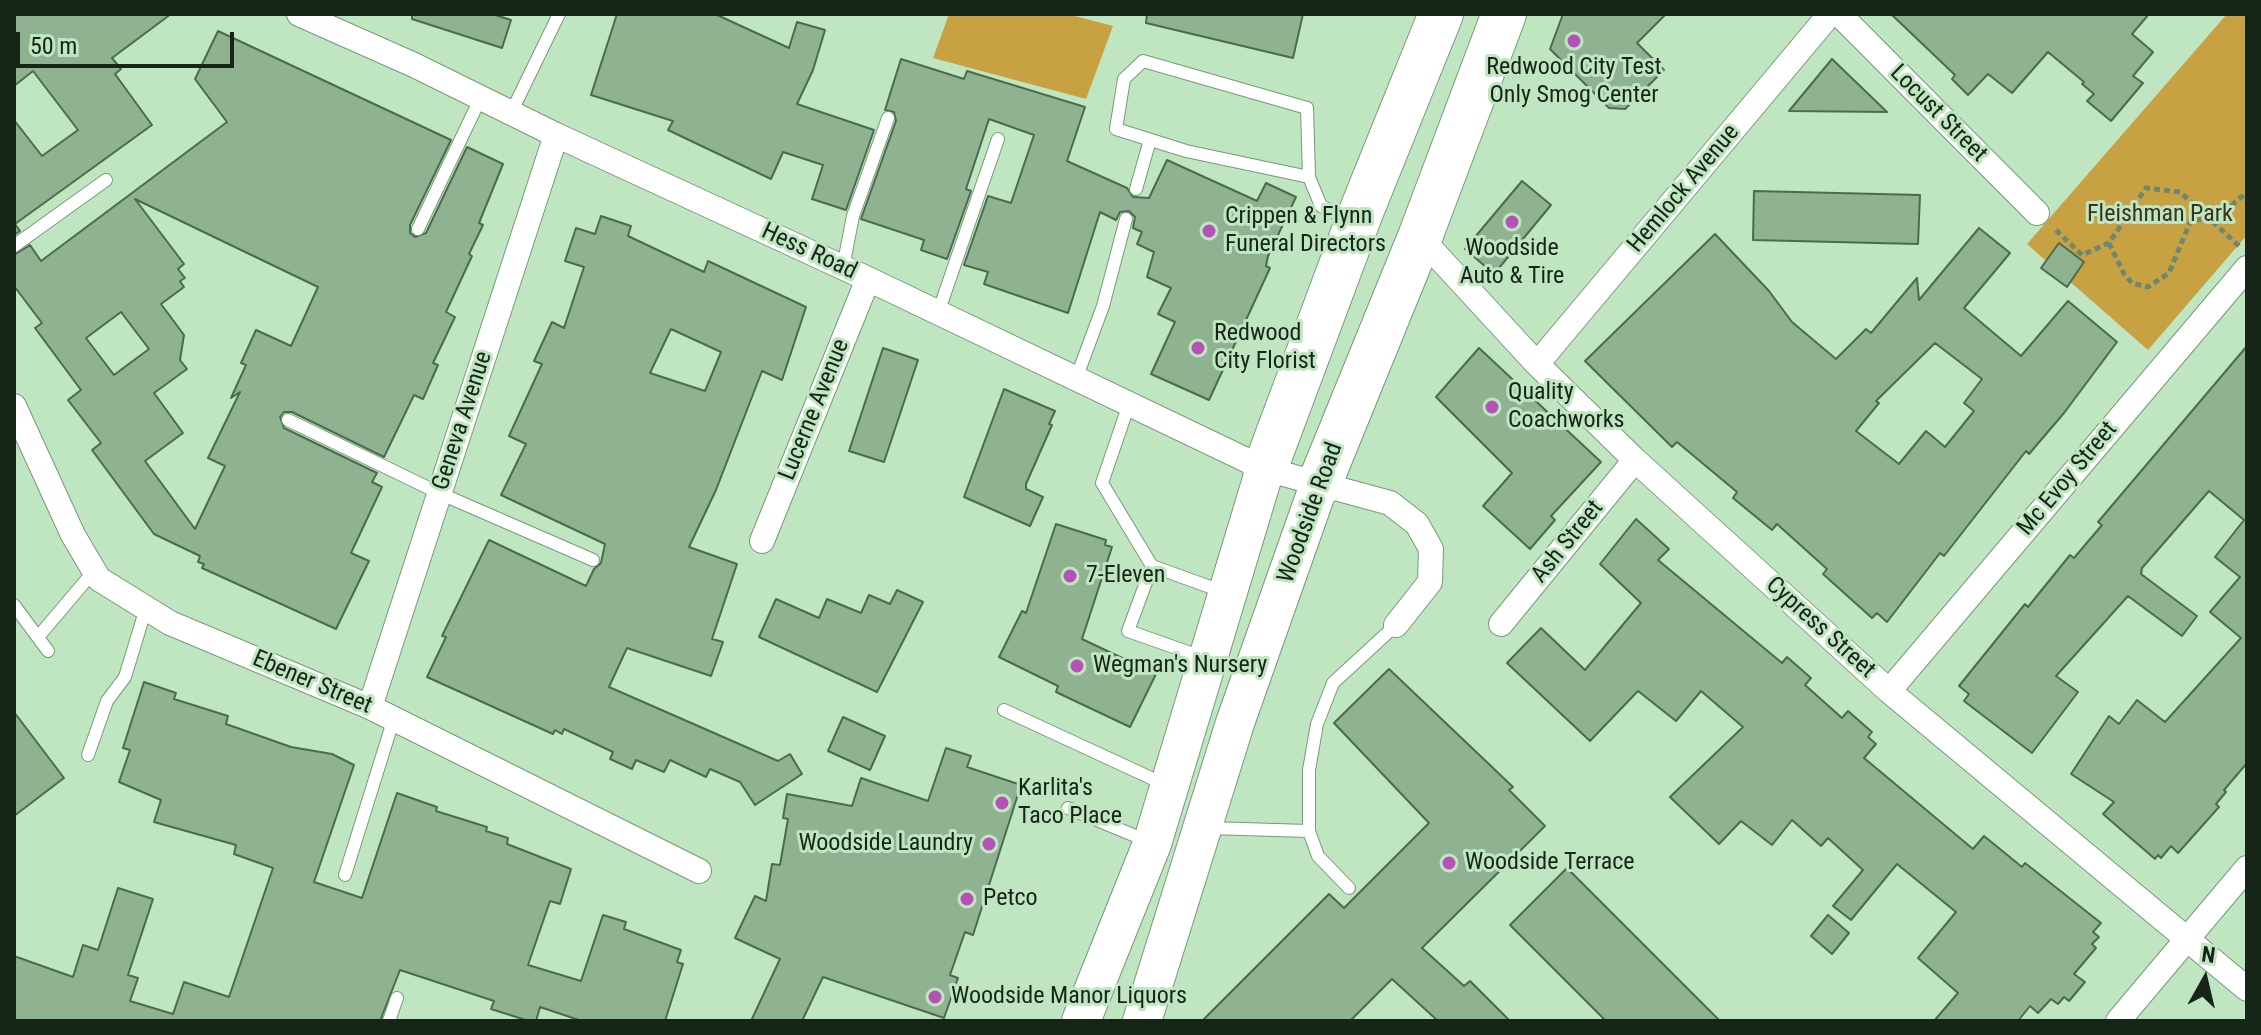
<!DOCTYPE html>
<html>
<head>
<meta charset="utf-8">
<style>
  body { margin:0 }
  #map { position:relative; width:2261px; height:1035px; overflow:hidden; background:#bfe5c1; font-family:"Roboto Condensed",sans-serif }
  canvas { display:block }
  .frame { position:absolute; inset:0; border:16px solid #162518; pointer-events:none }
  .north { position:absolute; left:2165px; top:939px; width:80px; height:80px; -webkit-text-stroke:6px #bfe5c1; paint-order:stroke; rotate:8deg; font-size:22px; font-weight:700; line-height:32px; text-align:center; color:#162518 }
  .north::after { content:''; display:block; margin:auto; width:28px; height:36px; background:#162518; clip-path:polygon(50% 0,100% 100%,50% 72%,0 100%) }
  .scale { position:absolute; left:16px; top:32px; width:218px; height:36px; box-sizing:border-box; border:4px solid #162518; border-top:0; padding-left:10px; font-size:24px; line-height:28px; white-space:nowrap; color:#162518; -webkit-text-stroke:6px #bfe5c1; paint-order:stroke }
</style>
</head>
<body>
<div id="map">
<canvas width="2261" height="1035"></canvas>
<div class="frame"></div>
<div class="north">N</div>
<div class="scale">50 m</div>
</div>
<script>
const context = document.querySelector('canvas').getContext('2d');
context.lineJoin = 'round';
function fillPath(path, color) { context.fillStyle = color; context.fill(path, 'evenodd'); }
const poly = rows => new Path2D(rows.map(r => 'M' + r).join(''));
function strokePath(path, color, width, dash) { context.strokeStyle = color; context.lineWidth = width; context.lineCap = dash ? 'butt' : 'round'; context.setLineDash(dash || []); context.stroke(path); }
function write(font, color, halo, rows, align = 'center') {
  context.font = font + ' "Roboto Condensed",sans-serif'; context.lineWidth = 6; context.setLineDash([]); context.textBaseline = 'middle'; context.strokeStyle = halo; context.fillStyle = color; for (const [text, x, y, turn = 0] of rows) {
    context.save(); context.translate(x, y); context.rotate((+turn || 0) * Math.PI / 180); context.textAlign = isNaN(turn) ? turn : align; if (halo) context.strokeText(text, 0, 0); context.fillText(text, 0, 0); context.restore();
  }
}
fillPath(poly([
  [949,14,1067,14,1113,26,1086,99,933,58],
  [2227,14,2247,14,2247,235,2148,350,2027,244]
]), '#c8a242');
const building = poly([
  [14,14,171,14,112,58,121,69,115,74,152,125,15,224,20,231,14,235,14,120,42,156,78,130,33,71,14,86,14,14],
  [412,14,492,14,511,20,502,48,412,19,412,14],
  [617,14,715,14,789,48,797,22,825,30,813,70,797,104,874,130,846,210,812,199,823,165,783,152,771,179,668,130,673,121,591,95,617,14],
  [1147,14,1303,14,1293,58,1146,23,1147,14],
  [1563,14,1666,14,1637,43,1664,70,1625,109,1609,108,1550,49,1563,14],
  [1891,14,2149,14,2132,34,2153,52,2133,76,2143,83,2111,121,2087,101,2094,94,2082,84,2084,82,2048,52,2012,93,1988,74,1968,95,1952,79,1955,75,1891,14],
  [218,31,451,140,410,225,410,233,415,237,426,233,467,147,503,164,479,223,483,225,469,254,472,256,446,312,455,317,433,363,438,365,423,399,414,395,384,457,292,412,284,412,280,417,284,428,377,473,372,482,382,487,351,553,369,561,336,629,202,568,204,564,198,562,200,556,154,534,92,450,101,443,68,400,81,390,35,328,42,323,14,286,14,255,30,245,41,261,227,122,195,79,218,31],
  [135,199,318,287,291,346,256,330,241,363,246,365,231,398,240,392,208,458,225,466,195,529,145,461,183,433,154,393,187,369,180,360,184,335,161,304,184,287,180,281,185,278,178,269,184,264,135,199],
  [121,312,149,349,114,375,86,338,121,312],
  [901,59,964,79,967,71,1085,107,1067,161,1127,188,1133,197,1149,198,1167,160,1257,201,1266,183,1296,197,1268,256,1266,266,1270,268,1209,400,1151,374,1175,322,1158,314,1171,288,1147,277,1154,252,1137,244,1142,232,1133,228,1135,217,1129,211,1120,212,1116,220,1100,212,1068,313,984,284,988,272,964,265,988,196,1011,203,1034,135,989,119,966,189,971,191,947,259,921,250,924,240,861,219,896,121,894,112,885,110,901,59],
  [1832,59,1887,112,1789,111,1832,59],
  [1522,181,1551,205,1494,274,1465,249,1522,181],
  [1754,191,1920,195,1918,244,1753,240,1754,191],
  [601,216,631,226,628,236,704,272,708,261,806,307,782,380,762,371,716,490,689,547,737,564,712,639,723,642,711,676,627,648,609,687,778,761,790,754,802,774,755,805,740,782,710,769,706,777,670,760,664,772,636,760,632,769,610,759,613,752,564,729,562,734,555,730,553,734,427,677,446,637,442,636,489,540,586,586,594,569,601,563,605,544,501,495,526,444,509,436,542,364,534,361,552,322,564,328,584,267,565,261,576,228,595,234,601,216],
  [671,329,721,352,705,391,650,373,671,329],
  [1979,228,2010,253,1964,308,2021,356,2068,301,2117,342,2064,413,2029,454,2026,451,1944,556,1940,553,1887,622,1877,613,1872,618,1823,574,1827,569,1777,524,1772,530,1733,498,1737,492,1677,442,1672,447,1585,361,1715,234,1769,291,1792,322,1836,359,1866,329,1871,333,1917,278,1919,300,1979,228],
  [1935,343,1982,379,1964,403,1974,411,1945,447,1926,431,1899,464,1856,431,1879,403,1876,401,1935,343],
  [2059,243,2084,262,2067,287,2041,268,2059,243],
  [2247,346,2247,763,2224,790,2226,792,2216,804,2219,807,2178,853,2171,846,2161,858,2158,855,2155,859,2103,814,2114,802,2071,774,2109,716,2119,724,2137,700,2165,722,2241,638,2210,612,2240,577,2215,557,2244,520,2209,491,2142,568,2141,574,2197,616,2182,636,2128,596,2056,676,2078,692,2032,753,1964,701,1969,694,1959,686,2025,604,2028,607,2070,555,2074,558,2102,525,2098,522,2247,346],
  [883,348,918,360,884,462,849,451,883,348],
  [1479,348,1601,462,1551,516,1555,520,1530,549,1483,506,1512,473,1436,397,1479,348],
  [1004,389,1055,411,1049,424,1052,425,1026,484,1026,489,1043,497,1030,526,964,497,1004,389],
  [1636,519,1669,549,1658,560,1782,663,1787,657,1811,678,1805,685,1842,718,1848,711,1872,732,1868,737,1876,744,1864,758,1973,849,1984,836,2022,867,2025,863,2101,923,2093,932,2099,937,2092,944,2096,948,2074,974,2085,982,2069,1001,2064,997,2058,1004,2051,999,2038,1013,2030,1006,2018,1021,1934,1021,1958,993,1918,958,1956,912,1897,864,1851,920,1833,906,1863,870,1828,838,1821,846,1792,820,1772,845,1741,821,1719,844,1670,797,1743,727,1701,691,1676,721,1638,691,1590,741,1507,663,1541,628,1585,670,1641,603,1600,564,1636,519],
  [1056,524,1106,540,1105,545,1112,547,1082,639,1156,674,1130,727,1056,692,1058,686,999,657,1022,611,1026,613,1056,524],
  [897,590,923,602,877,692,759,637,776,599,819,618,827,599,861,613,869,595,890,604,897,590],
  [1389,669,1513,787,1509,790,1545,826,1422,948,1464,986,1470,981,1510,1021,1438,1021,1392,979,1350,1021,1202,1021,1329,894,1344,908,1429,823,1334,723,1389,669],
  [144,682,176,693,174,699,228,716,226,724,291,747,332,754,354,765,314,882,362,898,397,793,437,807,436,811,487,827,486,831,508,838,507,844,571,869,560,904,550,901,528,965,581,981,603,915,626,922,624,929,681,950,677,962,683,964,665,1021,582,1021,540,1007,536,1021,529,1021,491,1009,494,1001,400,970,380,1021,14,1021,14,956,73,977,83,945,98,950,118,888,153,899,128,975,138,978,130,1001,173,1014,184,982,229,997,273,868,234,854,236,845,154,822,161,800,119,782,130,750,123,748,144,682],
  [14,712,64,778,14,816,14,712],
  [843,717,885,736,870,770,828,751,843,717],
  [946,748,971,756,967,767,1021,785,973,935,965,932,950,975,958,978,944,1018,823,977,802,1021,751,1021,780,959,735,938,755,896,766,901,772,864,780,865,788,819,783,818,787,794,852,806,861,778,928,801,946,748],
  [1567,868,1720,1021,1606,1021,1510,925,1567,868],
  [1828,915,1849,933,1832,954,1811,936,1828,915]
]);
fillPath(building, '#8fb391');
strokePath(building, '#4a6c4d', 2);
const lane = poly([
  [511,113,559,14],
  [1309,177,1186,151,1116,129,1124,79,1143,61,1307,108,1309,177,1321,206,1350,220],
  [1136,189,1150,140],
  [418,229,481,97],
  [14,246,106,180],
  [843,267,853,216,888,118],
  [938,313,998,139],
  [1076,379,1103,306,1126,219],
  [1129,404,1102,483,1152,566,1224,592],
  [288,420,439,493,593,560],
  [1152,566,1128,631,1202,657],
  [14,605,48,651],
  [38,637,94,571],
  [1004,710,1164,784],
  [88,755,107,701,125,677,146,608],
  [1068,808,1150,842],
  [1208,828,1309,831],
  [345,875,394,718],
  [1349,888,1318,856,1309,831,1309,770,1317,724,1333,683,1396,625],
  [389,1021,397,998]
]);
const street = poly([
  [299,14,414,65,556,135,868,279,1265,469,1390,503,1417,524,1431,549,1430,582,1396,625],
  [1839,14,2037,213],
  [1420,237,1537,364,1635,460,1889,691,2247,989],
  [1537,364,1830,14],
  [14,406,73,535,99,579,170,623,370,707,699,871],
  [762,541,868,279],
  [1501,624,1635,460],
  [1889,691,2247,268],
  [370,707,556,135],
  [2118,1021,2247,868]
]);
const primary = poly([
  [1081,1021,1152,844,1265,469],
  [1142,1021,1235,723,1319,485]
]);
const highway = poly([
  [1265,469,1361,212,1441,14],
  [1319,485,1420,237,1504,14]
]);
strokePath(lane, '#779a79', 14);
strokePath(street, '#779a79', 26);
strokePath(primary, '#779a79', 40);
strokePath(highway, '#779a79', 46);
strokePath(poly([
  [2056,230,2082,255,2109,243,2146,188,2180,192,2239,246],
  [2109,243,2124,274,2132,283,2148,287,2169,273,2191,220,2209,219,2224,212,2247,192]
]), '#6d886f', 5, [6, 4]);
strokePath(lane, '#fff', 12);
strokePath(street, '#fff', 24);
strokePath(primary, '#fff', 38);
strokePath(highway, '#fff', 44);
for (const [x, y, r, color] of [
  [1574,41,8,"#b551b7"],
  [1512,222,8,"#b551b7"],
  [1209,231,8,"#b551b7"],
  [1198,348,8,"#b551b7"],
  [1492,407,8,"#b551b7"],
  [1070,576,8,"#b551b7"],
  [1077,666,8,"#b551b7"],
  [1002,803,8,"#b551b7"],
  [989,844,8,"#b551b7"],
  [1449,863,8,"#b551b7"],
  [967,899,8,"#b551b7"],
  [935,997,8,"#b551b7"]
]) { const dot = new Path2D(); dot.arc(x, y, r, 0, 2 * Math.PI); context.fillStyle = color; context.fill(dot); strokePath(dot, '#bfe5c1', 3); }
write('24px', '#162518', '#bfe5c1', [
  ["Redwood City Test",1574,68,"center"],
  ["Only Smog Center",1574,96,"center"],
  ["Crippen & Flynn",1225,217],
  ["Funeral Directors",1225,245],
  ["Woodside",1512,249,"center"],
  ["Auto & Tire",1512,277,"center"],
  ["Redwood",1214,334],
  ["City Florist",1214,362],
  ["Quality",1508,393],
  ["Coachworks",1508,421],
  ["7-Eleven",1086,576],
  ["Wegman's Nursery",1093,666],
  ["Karlita's",1018,789],
  ["Taco Place",1018,817],
  ["Woodside Laundry",973,844,"right"],
  ["Woodside Terrace",1465,863],
  ["Petco",983,899],
  ["Woodside Manor Liquors",951,997]
], 'left');
write('24px', '#162518', '#bfe5c1', [
  ["Locust Street",1938,114,45],
  ["Hemlock Avenue",1684,189,-50],
  ["Hess Road",809,252,25],
  ["Lucerne Avenue",815,410,-68],
  ["Geneva Avenue",463,421,-72],
  ["Mc Evoy Street",2068,479,-50],
  ["Woodside Road",1311,513,-70],
  ["Ash Street",1568,542,-51],
  ["Cypress Street",1820,628,42],
  ["Ebener Street",312,683,23]
]);
write('24px', '#3b321e', '#bfe5c1', [
  ["Fleishman Park",2160,215]
]);
</script>
</body>
</html>
